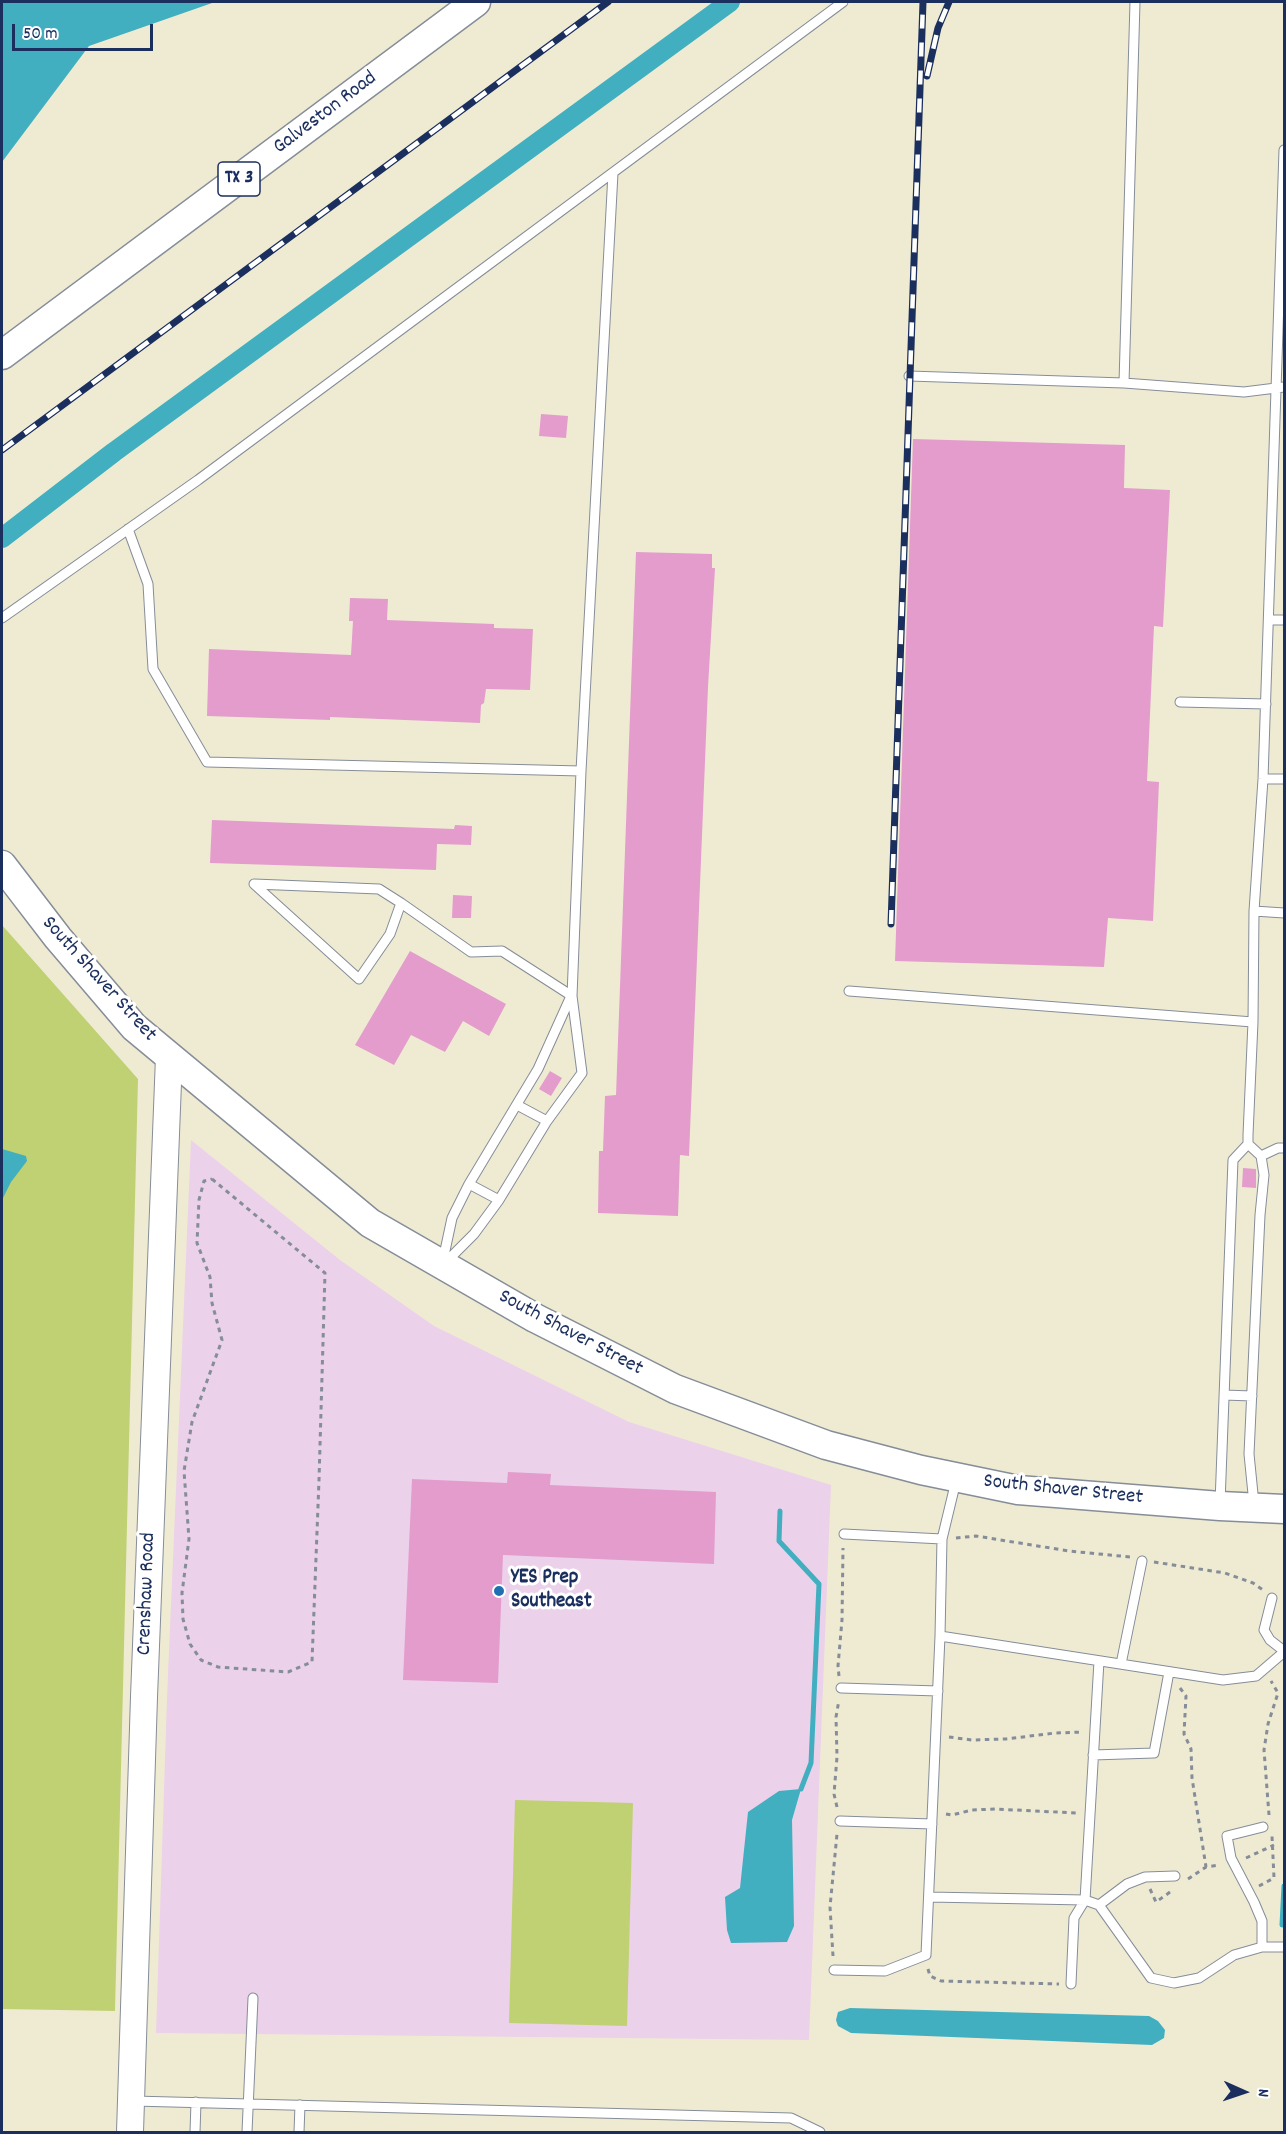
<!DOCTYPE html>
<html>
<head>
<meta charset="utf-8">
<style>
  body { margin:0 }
  #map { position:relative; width:1286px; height:2134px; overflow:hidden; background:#efebd3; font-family:Dekko,sans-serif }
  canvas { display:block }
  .frame { position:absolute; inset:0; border:3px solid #1b2f5e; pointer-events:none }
  .north { position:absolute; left:1214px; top:2062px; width:60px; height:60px; -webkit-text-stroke:4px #fff; paint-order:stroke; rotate:93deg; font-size:16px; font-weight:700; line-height:24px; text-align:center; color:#1b2f5e }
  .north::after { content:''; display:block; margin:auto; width:21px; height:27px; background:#1b2f5e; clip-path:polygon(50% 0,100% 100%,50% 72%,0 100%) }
  .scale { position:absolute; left:12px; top:24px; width:141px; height:27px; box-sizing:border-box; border:3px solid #1b2f5e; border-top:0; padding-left:8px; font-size:18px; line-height:21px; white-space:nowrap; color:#1b2f5e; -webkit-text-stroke:4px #fff; paint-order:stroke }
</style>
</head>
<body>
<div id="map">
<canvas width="1286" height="2134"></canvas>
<div class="frame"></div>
<div class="north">N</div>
<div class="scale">50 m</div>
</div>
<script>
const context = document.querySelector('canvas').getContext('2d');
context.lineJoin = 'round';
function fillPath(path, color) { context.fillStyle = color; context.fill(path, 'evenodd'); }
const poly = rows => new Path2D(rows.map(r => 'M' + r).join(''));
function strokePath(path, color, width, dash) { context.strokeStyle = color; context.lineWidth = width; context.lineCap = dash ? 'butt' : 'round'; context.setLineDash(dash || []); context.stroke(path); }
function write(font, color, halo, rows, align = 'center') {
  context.font = font + ' Dekko,sans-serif'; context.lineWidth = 6; context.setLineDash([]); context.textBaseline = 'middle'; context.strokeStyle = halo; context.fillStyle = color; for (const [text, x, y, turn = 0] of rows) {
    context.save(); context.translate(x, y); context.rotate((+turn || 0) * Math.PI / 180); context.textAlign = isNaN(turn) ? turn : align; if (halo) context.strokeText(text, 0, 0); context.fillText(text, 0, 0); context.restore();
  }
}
fillPath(poly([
  [191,1140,340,1260,434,1326,629,1422,831,1485,809,2040,156,2033,167,1698]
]), '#ecd1ea');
fillPath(poly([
  [2,925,138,1079,115,2011,2,2009],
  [515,1800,633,1803,627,2026,509,2023]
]), '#c0d173');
fillPath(poly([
  [2,2,215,2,89,46,2,162],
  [2,1149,26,1156,27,1161,11,1182,2,1200],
  [801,1789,792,1820,794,1926,787,1942,731,1943,727,1930,725,1897,740,1888,748,1812,779,1791],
  [850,2008,1149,2016,1158,2021,1165,2030,1164,2038,1152,2045,851,2033,838,2026,836,2020,838,2012]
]), '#41afbf');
strokePath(poly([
  [780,1511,779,1541,819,1584,811,1763,801,1789],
  [1282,1925,1284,1886]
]), '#41afbf', 5);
strokePath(poly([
  [2,538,114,452,730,2]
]), '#41afbf', 20);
fillPath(poly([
  [541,414,568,416,566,438,539,436],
  [913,439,1125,445,1124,488,1170,490,1163,627,1154,626,1147,781,1159,782,1153,921,1108,918,1104,967,895,961],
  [636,552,712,554,712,568,715,568,708,687,689,1156,680,1155,678,1216,598,1213,599,1151,603,1151,605,1096,616,1095],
  [350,598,388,599,387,620,494,624,494,628,533,629,530,690,486,689,484,703,481,705,480,723,330,717,330,720,207,716,209,649,351,655,353,621,349,621],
  [212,820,454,829,455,825,472,826,471,845,437,844,436,870,210,863],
  [453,895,472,896,471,918,452,918],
  [410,951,506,1004,489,1036,463,1021,445,1052,411,1035,394,1065,355,1045],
  [550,1071,562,1078,551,1096,539,1089],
  [1243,1168,1256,1169,1256,1188,1242,1187],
  [508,1472,551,1474,550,1485,716,1492,714,1564,503,1555,498,1683,403,1680,412,1479,507,1483]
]), '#e39ccc');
const lane = poly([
  [1135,2,1124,383,1244,392,1284,387],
  [909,376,1124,383],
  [128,529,148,584,153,669,207,762,581,771],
  [2,618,198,480,843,2],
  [1269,620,1284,620],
  [1180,702,1266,704],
  [1263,779,1284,779],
  [401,903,390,934,359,979,254,884,379,889,401,903,471,952,502,951,572,996],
  [1254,911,1284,913],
  [849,991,1253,1022],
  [517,1105,547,1121],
  [1248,1144,1261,1156,1264,1175,1260,1215,1249,1454,1254,1504],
  [1261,1156,1278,1148,1284,1148],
  [469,1184,499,1200],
  [443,1260,452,1218,469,1184,538,1069,571,996],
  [446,1262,474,1234,499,1200,547,1121,582,1073,572,996,581,771,613,173],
  [1224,1395,1252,1396],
  [1220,1503,1233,1160,1248,1144,1248,1135,1253,1022,1254,911,1263,779,1284,150],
  [844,1534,942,1539],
  [1272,1598,1264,1630,1270,1640,1284,1651],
  [940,1636,1223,1680,1256,1676,1284,1652],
  [1121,1664,1142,1561],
  [841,1688,938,1691],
  [1093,1755,1154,1753,1169,1672],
  [840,1821,932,1824],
  [929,1897,1085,1900,1099,1905,1151,1978,1174,1983,1199,1978,1234,1955,1262,1947,1284,1947],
  [1099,1905,1127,1884,1145,1877,1175,1876],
  [1262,1947,1262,1921,1254,1902,1231,1858,1227,1836,1263,1827],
  [834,1970,885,1971,926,1955,940,1636,942,1539,956,1481],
  [1071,1984,1074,1918,1085,1900,1099,1661],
  [133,2101,791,2118,820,2132],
  [195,2132,196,2102],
  [247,2132,253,1998],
  [299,2132,300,2105]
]);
const secondary = poly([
  [130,2132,144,1697,169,1057]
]);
const primary = poly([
  [2,355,476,2],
  [2,865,58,938,134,1027,370,1223,535,1318,675,1389,826,1445,921,1470,1018,1490,1220,1506,1284,1509]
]);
strokePath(lane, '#858d98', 11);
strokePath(secondary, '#858d98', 28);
strokePath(primary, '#858d98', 31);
strokePath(poly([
  [212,1179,325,1273,319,1480,312,1662,288,1672,218,1667,201,1660,190,1644,183,1619,182,1593,189,1539,184,1471,192,1422,222,1340,212,1303,210,1277,197,1243,199,1200,204,1181,212,1179],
  [956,1538,976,1536,1069,1551,1130,1557],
  [1154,1562,1225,1573,1253,1583,1263,1590],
  [839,1676,838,1666,842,1620,843,1548],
  [1180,1688,1186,1696,1184,1734,1191,1749,1192,1778,1206,1867],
  [949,1737,972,1740,1006,1739,1055,1733,1083,1732],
  [837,1807,834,1794,837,1757,836,1717,839,1700],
  [946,1814,952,1815,972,1810,995,1809,1076,1813],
  [1269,1815,1264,1750,1268,1724,1278,1693,1271,1681],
  [1246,1858,1274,1845],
  [1188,1879,1206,1867,1220,1865],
  [1259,1886,1274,1878,1272,1836],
  [1150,1889,1156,1902,1173,1890],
  [833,1956,830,1907,837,1834],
  [928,1969,930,1976,941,1981,1059,1984]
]), '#858d98', 3, [4.5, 4.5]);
strokePath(lane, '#fff', 9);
strokePath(secondary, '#fff', 26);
strokePath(primary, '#fff', 28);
const rail = poly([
  [927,76,938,28,949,2],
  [2,450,608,2],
  [891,924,923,2]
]);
strokePath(rail, '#1b2f5e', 7);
strokePath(rail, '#fff', 4.5, [14]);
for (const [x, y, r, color] of [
  [499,1591,6,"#1f6fb2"]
]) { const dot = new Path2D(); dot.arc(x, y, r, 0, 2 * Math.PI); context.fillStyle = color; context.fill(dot); strokePath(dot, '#fff', 2); }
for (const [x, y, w] of [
  [239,179,42]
]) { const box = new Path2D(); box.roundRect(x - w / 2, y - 17, w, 34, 4.5); context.fillStyle = '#fff'; context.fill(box); strokePath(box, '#1b2f5e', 1.5); }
write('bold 20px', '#1b2f5e', null, [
  ["TX 3",239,179]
]);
write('21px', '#1b2f5e', '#fff', [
  ["Galveston Road",326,114,-37],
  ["South Shaver Street",98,980,48],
  ["South Shaver Street",570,1334,28],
  ["South Shaver Street",1063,1491,6],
  ["Crenshaw Road",148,1594,-88]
]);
write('bold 21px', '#1b2f5e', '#fff', [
  ["YES Prep",511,1579],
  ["Southeast",511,1603]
], 'left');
</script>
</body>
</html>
